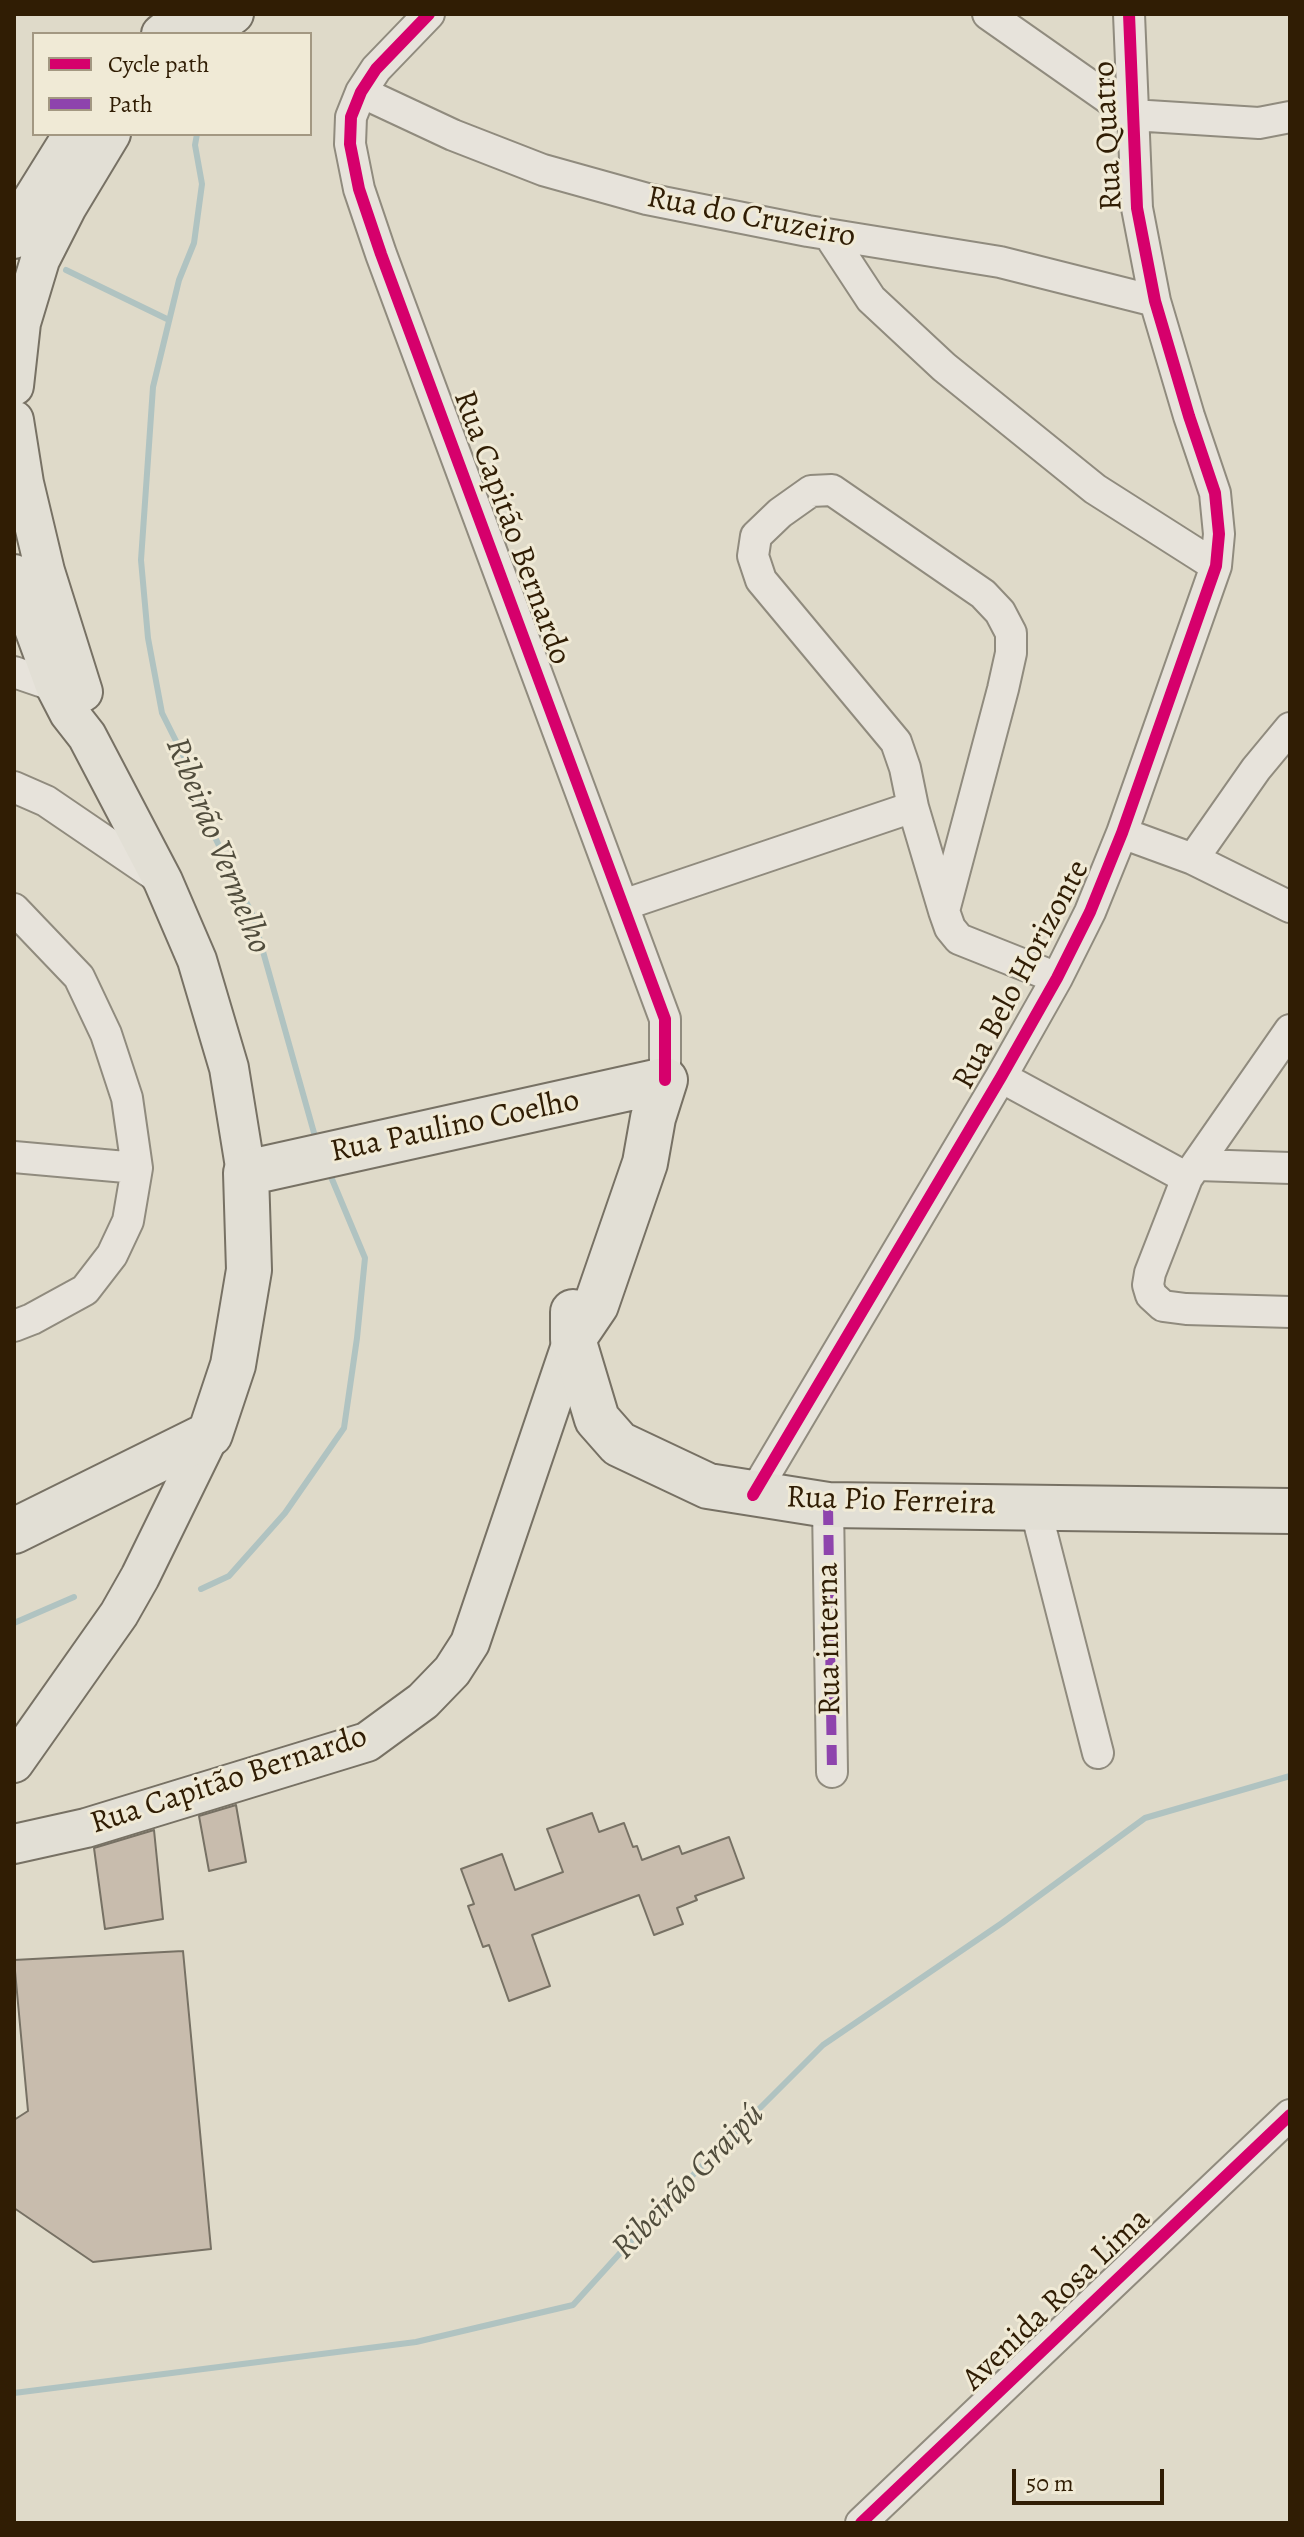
<!DOCTYPE html>
<html>
<head>
<meta charset="utf-8">
<style>
  body { margin:0 }
  #map { position:relative; width:1304px; height:2537px; overflow:hidden; background:#dfdac9; font-family:Alegreya,serif }
  canvas { display:block }
  .frame { position:absolute; inset:0; border:16px solid #301d04; pointer-events:none }
  .legend { position:absolute; left:32px; top:32px; width:280px; height:104px; box-sizing:border-box; background:#f0ead6; border:2px solid #a39882; margin:0; padding:10px 14px; list-style:none; font-size:24px; color:#301d04 }
  .legend li { display:flex; align-items:center; gap:16px; height:40px }
  .legend b { width:40px; border:2px solid #a39882 }
  .scale { position:absolute; left:1012px; top:2469px; width:152px; height:36px; box-sizing:border-box; border:4px solid #301d04; border-top:0; padding-left:10px; font-size:24px; line-height:28px; white-space:nowrap; color:#301d04; -webkit-text-stroke:6px #f0ead6; paint-order:stroke }
</style>
</head>
<body>
<div id="map">
<canvas width="1304" height="2537"></canvas>
<div class="frame"></div>
<ul class="legend">
<li><b style="height:10px;background:#d6006c"></b>Cycle path</li>
<li><b style="height:10px;background:#8e44ad"></b>Path</li>
</ul>
<div class="scale">50 m</div>
</div>
<script>
const context = document.querySelector('canvas').getContext('2d');
context.lineJoin = 'round';
const poly = rows => new Path2D(rows.map(r => 'M' + r).join(''));
function strokePath(path, color, width, dash) { context.strokeStyle = color; context.lineWidth = width; context.lineCap = dash ? 'butt' : 'round'; context.setLineDash(dash || []); context.stroke(path); }
function fillPath(path, color) { context.fillStyle = color; context.fill(path, 'evenodd'); }
function write(font, color, halo, rows, align = 'center') {
  context.font = font + ' Alegreya,serif'; context.lineWidth = 6; context.setLineDash([]); context.textBaseline = 'middle'; context.strokeStyle = halo; context.fillStyle = color; for (const [text, x, y, turn = 0] of rows) {
    context.save(); context.translate(x, y); context.rotate((+turn || 0) * Math.PI / 180); context.textAlign = isNaN(turn) ? turn : align; if (halo) context.strokeText(text, 0, 0); context.fillText(text, 0, 0); context.restore();
  }
}
strokePath(poly([
  [197,134,195,145,202,184,194,243,179,280,153,387,141,560,148,638,162,713,193,775,211,829,253,916,316,1140],
  [66,270,169,320],
  [201,1589,229,1576,285,1513,344,1428,357,1338,365,1258,329,1172],
  [14,1623,74,1597],
  [14,2393,416,2342,573,2305,669,2199,823,2045,1002,1923,1145,1818,1290,1776]
]), '#b0c3c1', 6);
const building = poly([
  [236,1805,246,1862,209,1871,199,1816,236,1805],
  [592,1813,599,1832,624,1823,633,1847,637,1846,642,1860,679,1846,682,1854,729,1837,744,1878,695,1896,697,1900,677,1908,683,1924,654,1935,639,1895,532,1935,550,1986,509,2001,489,1945,483,1947,468,1906,474,1904,461,1869,502,1854,515,1890,563,1872,547,1829,592,1813],
  [154,1830,163,1919,105,1929,94,1848,154,1830],
  [183,1951,211,2249,93,2262,14,2208,14,2120,28,2111,14,1960,183,1951]
]);
fillPath(building, '#c8bcad');
strokePath(building, '#777164', 2);
const minor = poly([
  [429,14,376,69,361,92,351,117,350,144,359,189,381,254,665,1019,665,1080],
  [988,14,1132,115,1259,123,1290,117],
  [361,92,453,135,543,170,647,199,808,231,1000,262,1155,301],
  [829,235,871,299,944,367,1095,489,1216,566],
  [14,672,55,686,71,685],
  [14,787,46,801,162,880],
  [1122,833,1193,859,1290,907],
  [1193,859,1256,769,1290,728],
  [623,905,913,807],
  [14,909,79,977,106,1034,127,1098,137,1168,128,1221,112,1255,85,1290,32,1319,14,1326],
  [944,911,1003,689,1011,653,1011,633,1000,612,983,594,832,490,811,491,780,513,756,536,753,556,761,580,896,742,905,768,913,807,944,911,950,928,959,939,1057,978],
  [1290,1030,1187,1178,1150,1273,1148,1285,1151,1295,1163,1306,1186,1309,1290,1312],
  [1001,1077,1187,1178],
  [14,1157,137,1168],
  [1198,1165,1290,1168],
  [753,1495,1001,1077,1057,978,1090,912,1122,833,1216,566,1219,534,1215,493,1189,416,1155,301,1137,208,1129,14],
  [828,1505,832,1772],
  [1035,1507,1098,1753],
  [861,2523,1290,2115]
]);
const major = poly([
  [161,34,186,14],
  [206,34,234,14],
  [14,239,22,216,73,134],
  [14,386,21,323,40,260,67,207,111,134],
  [14,420,24,483,45,571,83,692],
  [14,574,55,686,69,713,87,736,163,881,197,960,229,1068,246,1173],
  [14,1763,119,1614,140,1577,210,1434],
  [14,1844,86,1828,367,1742,423,1701,452,1671,470,1643,573,1339]
]);
const highway = poly([
  [573,1312,573,1339,597,1419,619,1444,708,1486,828,1505,1290,1511],
  [14,1531,210,1434,233,1365,249,1270,246,1173,665,1080,653,1118,645,1163,596,1305,573,1339]
]);
strokePath(minor, '#908b7e', 34);
strokePath(major, '#777164', 42);
strokePath(highway, '#777164', 48);
strokePath(minor, '#e7e3db', 30);
strokePath(major, '#e2dfd5', 38);
strokePath(highway, '#e2dfd5', 44);
strokePath(poly([
  [828,1505,832,1772]
]), '#8e44ad', 10, [20, 10]);
strokePath(poly([
  [429,14,376,69,361,92,351,117,350,144,359,189,381,254,665,1019,665,1080],
  [753,1495,1001,1077,1057,978,1090,912,1122,833,1216,566,1219,534,1215,493,1189,416,1155,301,1137,208,1129,14],
  [861,2523,1290,2115]
]), '#d6006c', 12);
write('32px', '#301d04', '#f0ead6', [
  ["Rua Quatro",1109,136,-93],
  ["Rua do Cruzeiro",751,218,11],
  ["Rua Capitão Bernardo",511,528,70],
  ["Rua Belo Horizonte",1022,975,-62],
  ["Rua Paulino Coelho",455,1127,-12],
  ["Rua Pio Ferreira",891,1502,2],
  ["Rua interna",830,1639,-91],
  ["Rua Capitão Bernardo",229,1781,-18],
  ["Avenida Rosa Lima",1057,2300,-44]
]);
write('italic 34px', '#504c3c', '#f0ead6', [
  ["Ribeirão Vermelho",217,846,68],
  ["Ribeirão Graipú",689,2182,-46]
]);
</script>
</body>
</html>
